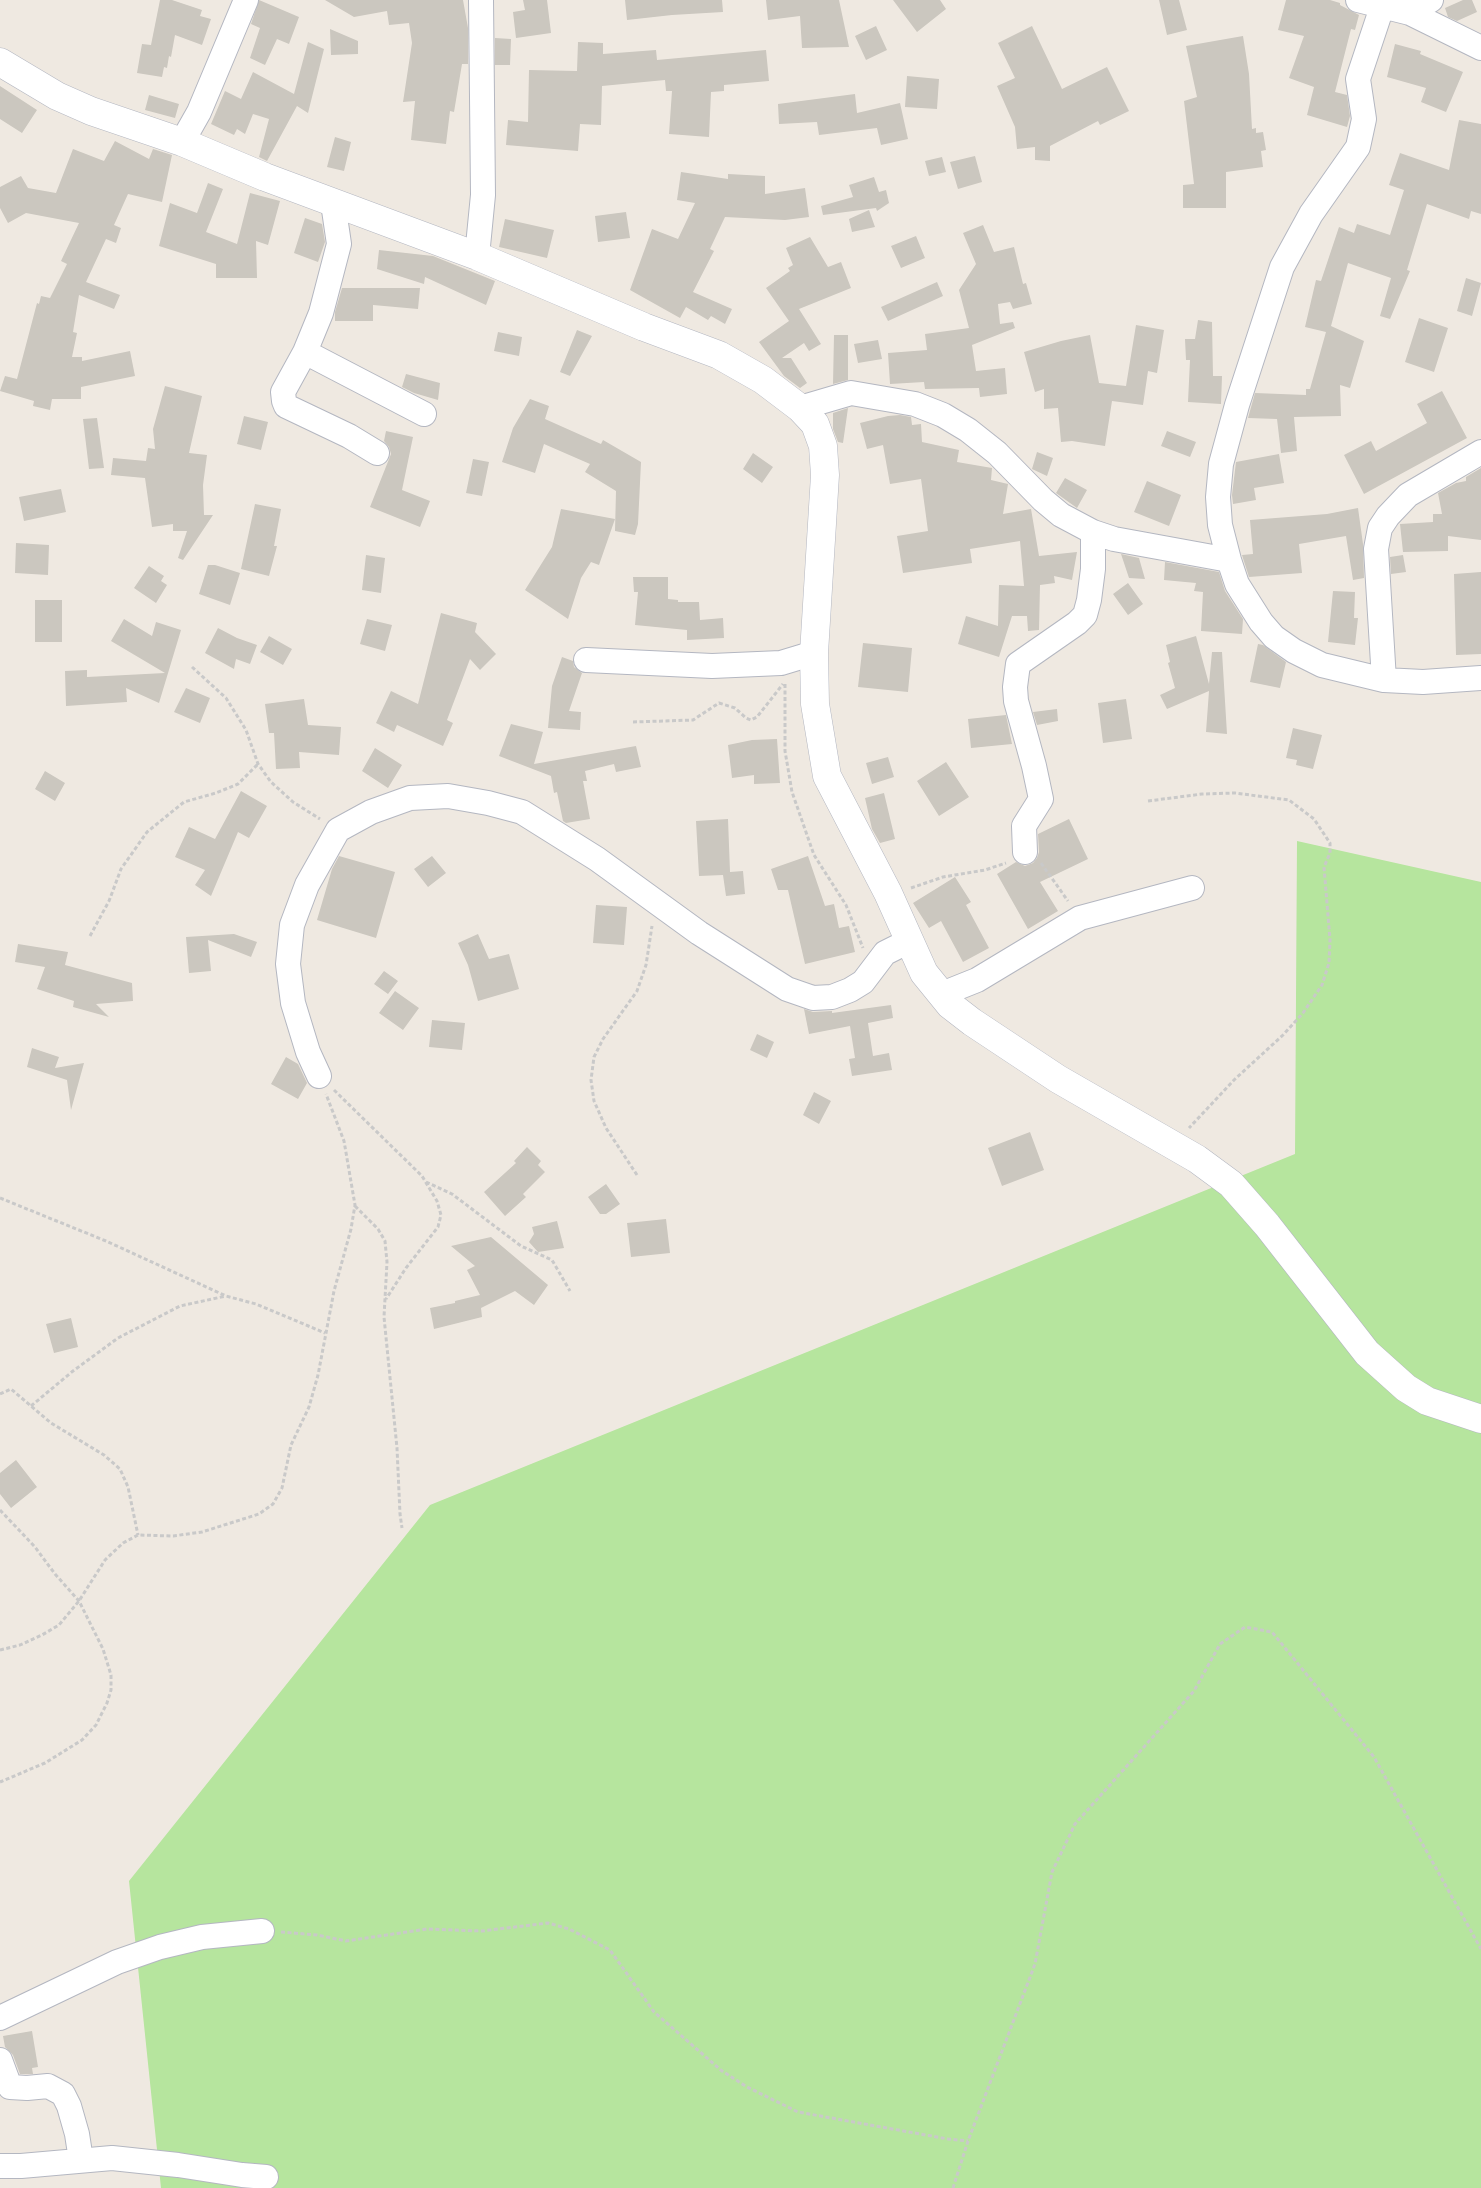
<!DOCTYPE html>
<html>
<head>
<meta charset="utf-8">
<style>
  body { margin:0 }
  canvas { display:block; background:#efe9e1 }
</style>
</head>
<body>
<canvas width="1481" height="2188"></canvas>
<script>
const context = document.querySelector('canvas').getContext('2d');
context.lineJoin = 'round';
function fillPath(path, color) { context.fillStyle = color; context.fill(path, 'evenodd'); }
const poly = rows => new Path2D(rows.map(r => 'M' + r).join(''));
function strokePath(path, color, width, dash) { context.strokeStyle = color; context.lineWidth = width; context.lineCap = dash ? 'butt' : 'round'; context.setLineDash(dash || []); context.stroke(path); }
fillPath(poly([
  [1297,841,1481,882,1481,2188,161,2188,129,1881,430,1505,1295,1154]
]), '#b6e59e');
fillPath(poly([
  [160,0,172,0,202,10,200,16,211,19,202,45,175,35,171,57,169,56,167,68,164,67,162,77,137,73,142,44,151,45],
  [259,0,299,17,289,44,277,39,265,65,250,58,260,28,251,24],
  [325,0,463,0,468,28,468,64,462,64,454,112,450,111,446,144,411,140,415,101,403,102,412,43,409,23,389,25,387,11,354,17],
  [523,0,547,0,551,33,516,38,513,12,525,10],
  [625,0,722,0,723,12,672,15,627,20],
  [766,0,839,0,849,47,802,48,800,16,768,20],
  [893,0,940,0,946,9,917,32],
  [1159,0,1179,0,1187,30,1167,35],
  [1286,0,1330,0,1340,3,1340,5,1359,15,1355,30,1351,29,1335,92,1347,95,1350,116,1347,127,1307,115,1314,87,1289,78,1304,36,1278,30],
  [1463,0,1472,0,1477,12,1457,21,1448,17,1445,8],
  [876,26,887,50,866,60,855,36],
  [1032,26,1062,89,1107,67,1129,111,1100,125,1098,121,1050,146,1050,161,1035,160,1035,147,1017,149,1015,127,997,86,1015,78,998,43],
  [330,29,358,41,358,54,331,55],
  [1243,36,1249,74,1252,129,1256,128,1256,133,1263,132,1266,150,1261,151,1263,167,1226,172,1226,208,1183,208,1183,185,1194,184,1184,101,1197,97,1186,46],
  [495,38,511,39,510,65,495,65],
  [308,42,324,49,308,113,297,106,267,161,259,157,269,119,253,114,245,134,237,129,234,135,211,124,225,91,241,99,253,72,294,94],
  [578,42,603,43,603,54,656,50,657,60,766,50,769,81,724,85,724,91,711,92,709,137,669,134,672,91,666,91,665,80,602,86,601,125,580,124,578,151,506,145,508,120,528,122,529,70,577,71],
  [1395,44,1421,51,1420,54,1463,72,1446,112,1421,102,1426,88,1387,77],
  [907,76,939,79,937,109,905,107],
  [0,86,37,110,22,133,0,119],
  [855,94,857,113,900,103,908,139,881,145,877,128,819,135,817,122,779,124,778,104],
  [149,95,179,104,175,118,145,110],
  [1459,120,1481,124,1481,214,1471,211,1469,219,1427,204,1407,270,1410,271,1390,319,1380,316,1391,278,1348,263,1331,326,1364,341,1350,388,1340,385,1341,416,1294,417,1297,451,1281,453,1277,419,1248,418,1255,393,1306,395,1306,389,1310,389,1326,332,1305,327,1316,280,1321,281,1339,227,1354,233,1357,224,1390,235,1404,190,1389,185,1400,153,1449,170],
  [335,137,351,142,344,171,327,167],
  [115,141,149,159,153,149,172,155,162,202,128,194,114,225,121,228,116,243,106,239,86,282,120,295,114,309,79,295,73,332,77,333,72,357,82,357,82,361,130,351,135,376,81,387,81,399,52,399,50,410,33,406,34,401,0,391,5,376,17,379,37,303,39,304,41,296,50,298,67,264,61,261,79,223,26,213,8,223,0,208,0,187,21,176,28,188,56,193,73,149,104,161],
  [975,156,982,182,958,189,950,162],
  [942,157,946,172,929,176,925,161],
  [681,172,728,179,728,174,765,176,765,194,805,188,809,217,785,220,725,217,710,249,714,251,693,292,732,309,725,324,711,316,708,320,686,307,680,318,630,290,652,229,678,239,695,203,677,200],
  [874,177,879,192,886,190,889,203,877,211,876,208,823,215,821,206,853,197,849,185],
  [208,183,223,189,206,232,237,244,250,193,280,201,268,245,256,241,257,278,216,278,216,264,159,246,170,203,197,213],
  [869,210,875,227,852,232,849,219],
  [626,212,630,238,598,242,595,216],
  [305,218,322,224,325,242,318,262,294,253],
  [505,219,554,230,547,258,499,247],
  [983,225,994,252,1014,247,1023,284,1026,283,1032,304,1013,309,1010,302,998,304,1000,324,1013,322,1015,328,972,345,976,371,1005,368,1007,394,980,397,979,388,925,389,924,382,890,384,888,353,927,350,925,334,969,328,959,290,976,264,963,233],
  [916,236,925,258,901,268,891,246],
  [810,237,828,267,841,262,851,288,799,309,821,344,809,351,804,343,782,358,791,358,807,383,800,388,784,376,759,342,789,321,766,288,790,271,788,268,793,265,786,248],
  [379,250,433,256,495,281,486,305,425,277,424,284,377,269],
  [1466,278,1481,283,1472,316,1457,311],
  [937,282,943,296,888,321,881,307],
  [342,288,420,288,418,309,373,305,373,321,335,321,335,312],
  [1419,318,1448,328,1434,372,1405,362],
  [1198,320,1212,322,1213,376,1222,376,1221,404,1188,402,1190,360,1186,360,1185,339,1195,339],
  [1136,325,1164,330,1157,373,1148,371,1143,405,1112,401,1105,446,1072,441,1061,442,1058,408,1044,409,1044,389,1035,392,1024,352,1061,341,1090,335,1099,383,1126,386],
  [577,330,592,336,570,376,560,372],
  [498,332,522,337,519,356,494,351],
  [834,335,848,335,848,380,833,384],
  [878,340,882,359,858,363,854,344],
  [406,374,440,383,438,400,414,393,402,387],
  [165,386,202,396,189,453,207,455,203,485,204,515,213,515,183,560,178,558,187,531,173,531,173,524,152,527,145,478,111,475,113,458,146,461,148,448,155,449,153,429],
  [1442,391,1467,438,1364,494,1344,455,1371,441,1376,451,1427,423,1417,404],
  [530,399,549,406,545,419,601,444,603,440,641,462,638,524,635,535,615,531,616,491,585,472,590,464,544,444,535,473,502,462,513,428],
  [848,408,843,443,838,442,833,429,833,413],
  [900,415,911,417,912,425,921,424,922,442,959,450,957,462,992,468,991,480,1008,484,1003,514,1031,509,1039,556,1077,552,1072,580,1054,576,1055,583,1040,585,1039,630,1028,631,1027,616,1012,616,999,657,958,644,966,616,998,626,999,585,1024,586,1020,541,970,549,972,563,903,573,897,536,928,531,921,479,890,484,883,445,867,449,860,423,888,416],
  [244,416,268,422,261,450,237,444],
  [97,418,104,468,89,469,83,419],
  [386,431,413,437,402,490,430,501,420,527,370,507,391,454,389,447,384,441],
  [1167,431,1196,442,1190,457,1161,446],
  [1037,452,1053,458,1047,476,1032,469],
  [753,453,773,467,762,483,743,469],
  [1279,454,1284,483,1254,488,1256,500,1233,504,1232,495,1236,462],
  [473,459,489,462,482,496,466,493],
  [1481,468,1481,540,1448,536,1448,551,1403,552,1400,524,1433,522,1433,514,1442,514,1438,493,1456,483,1466,481,1466,477],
  [1065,478,1087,490,1077,508,1056,493],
  [1147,481,1181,495,1169,526,1134,512],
  [61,489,66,512,24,521,19,497],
  [255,504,281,509,274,546,277,546,269,576,241,569],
  [1358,508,1363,544,1364,578,1353,580,1346,536,1299,544,1302,573,1249,577,1242,555,1253,554,1250,520,1327,514],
  [561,509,615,519,599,565,591,562,581,578,568,619,525,590,552,547],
  [16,543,49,545,48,575,15,573],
  [1121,554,1139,558,1145,579,1129,578],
  [366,555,385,558,381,593,362,590],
  [1403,555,1406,572,1391,574,1390,557],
  [1165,562,1219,572,1225,591,1243,619,1242,634,1201,631,1203,592,1194,591,1196,583,1164,580],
  [208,565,215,565,240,573,230,605,199,594],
  [149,566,164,576,161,581,167,585,156,603,134,588],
  [1481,572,1481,654,1456,655,1454,574],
  [633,577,668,577,668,599,678,600,678,602,699,602,700,620,723,618,724,638,687,640,687,630,635,625,638,592,634,592],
  [1128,583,1143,604,1128,615,1113,594],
  [1333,591,1355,592,1354,618,1358,618,1355,645,1328,642],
  [35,600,62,600,62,642,35,642],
  [441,613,477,623,475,632,496,654,480,670,470,659,447,720,453,723,443,746,397,725,394,732,376,723,391,691,418,704],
  [124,619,152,636,156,622,181,630,159,703,126,688,127,702,66,706,65,671,87,670,87,677,165,673,111,641],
  [367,619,392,625,385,651,360,644],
  [218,628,237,638,257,645,250,664,236,659,234,669,205,653],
  [269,636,292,649,283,665,260,652],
  [1196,636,1209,684,1212,652,1222,652,1227,734,1206,732,1209,691,1167,709,1160,695,1175,688,1168,663,1170,662,1166,645],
  [863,643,912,648,908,692,858,687],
  [1258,644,1263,645,1286,662,1280,688,1250,682],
  [562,657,573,661,574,667,582,673,569,711,581,712,580,730,548,728,552,686],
  [186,688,210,698,200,723,174,712],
  [304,699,308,725,341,727,339,755,299,752,300,768,276,769,274,733,269,733,265,704],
  [1126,699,1132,739,1103,743,1098,703],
  [1057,709,1058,721,1037,725,1033,712],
  [1006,715,1012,744,971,748,968,719],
  [511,724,543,732,534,764,636,746,641,767,616,772,614,764,585,771,587,781,583,781,590,819,566,823,563,821,557,792,554,793,551,776,499,756],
  [1293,728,1322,735,1313,769,1296,765,1297,760,1286,758],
  [777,739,780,783,754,784,754,775,732,778,728,745,752,740],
  [375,748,402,765,388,788,362,771],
  [888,757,894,777,872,784,866,763],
  [946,762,969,797,939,816,917,781],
  [45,771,65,783,55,801,35,789],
  [241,791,267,806,249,838,238,832,211,896,195,885,205,870,175,857,189,827,215,839],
  [884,793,895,839,880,843,872,829,865,798],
  [728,819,730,872,743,871,745,894,726,896,723,875,699,876,696,821],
  [1069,819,1088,859,1040,882,1058,911,1028,929,997,874,1016,862,1025,866,1033,863,1037,858,1039,852,1038,834],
  [339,856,395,872,376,938,317,920,332,869],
  [432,856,446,873,428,887,414,869],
  [808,856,825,906,834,904,839,928,849,926,855,952,805,964,788,890,778,890,771,869],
  [955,877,971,902,966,905,989,948,963,962,941,921,929,928,913,903],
  [596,905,627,907,624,945,593,943],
  [234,934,257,942,251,957,208,940,211,971,189,973,186,937],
  [478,934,489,959,509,954,519,989,478,1001,468,965,458,943],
  [18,944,68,952,65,965,132,983,133,1001,96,1004,109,1017,73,1007,74,1001,37,989,45,967,15,962],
  [384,971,398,981,388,994,374,984],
  [395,991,419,1008,403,1030,379,1013],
  [891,1005,893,1018,868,1023,873,1056,889,1053,892,1070,852,1076,849,1059,855,1058,850,1026,809,1034,804,1009,813,1012,832,1011,832,1013],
  [432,1020,465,1023,462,1050,429,1047],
  [757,1034,774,1042,767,1058,750,1050],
  [32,1048,59,1057,55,1068,84,1063,71,1110,67,1080,27,1067],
  [286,1057,298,1064,307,1083,298,1099,271,1084],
  [814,1092,831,1101,819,1124,803,1115],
  [1030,1132,1044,1170,1002,1186,988,1148],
  [527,1147,541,1161,538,1165,545,1172,523,1194,526,1197,505,1216,484,1192,516,1163,514,1161],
  [606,1184,620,1204,606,1214,600,1214,588,1197],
  [666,1219,670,1253,631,1257,627,1223],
  [557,1221,564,1248,538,1252,529,1242,534,1234,532,1227],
  [491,1237,548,1285,534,1305,515,1291,481,1308,482,1317,434,1329,430,1308,455,1303,455,1301,480,1295,467,1270,475,1266,451,1246],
  [71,1318,78,1347,54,1353,46,1324],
  [16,1460,37,1487,11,1508,0,1494,0,1473],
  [32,2031,38,2067,32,2068,33,2074,20,2074,13,2055,5,2047,3,2036]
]), '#cbc7bf');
const street = poly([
  [1358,0,1410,13,1481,48],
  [1382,7,1358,79,1364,119,1358,147,1311,214,1282,267,1237,405,1221,464,1218,497,1220,525,1229,560,1237,584,1261,622,1274,637,1294,651,1322,665,1384,680,1423,682,1481,678],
  [1410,13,1431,0],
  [182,142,199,112,246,0],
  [333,203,339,244,321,313,305,352,283,392,284,401,286,406,349,436,377,453],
  [477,256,483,195,481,0],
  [305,352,424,414],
  [800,408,851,393,915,404,943,415,968,430,997,453,1043,500,1061,515,1093,532,1114,539,1229,560],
  [586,660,712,666,781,663,814,653],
  [1384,680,1376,549,1380,528,1388,516,1408,495,1481,452],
  [1025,852,1024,826,1041,799,1034,766,1016,701,1015,687,1018,664,1077,623,1085,615,1089,600,1093,569,1093,532],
  [942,994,977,980,1080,918,1192,888],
  [319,1076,308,1052,293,1003,288,964,292,925,307,885,338,830,371,812,410,798,448,796,488,803,522,812,597,859,699,933,787,989,813,998,832,997,850,990,863,982,885,953,909,941],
  [0,2018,117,1962,160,1947,202,1937,262,1931],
  [0,2060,10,2087,27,2088,48,2086,63,2094,69,2106,77,2134,81,2160],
  [0,2166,21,2166,112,2158,178,2165,242,2175,266,2177]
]);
const secondary = poly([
  [0,62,57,96,91,111,182,142,265,177,477,256,644,327,719,355,763,380,800,408,815,424,823,446,825,475,814,653,815,704,827,776,888,893,924,973,950,1005,972,1022,1058,1079,1197,1159,1231,1184,1267,1225,1367,1353,1406,1388,1427,1401,1481,1419]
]);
strokePath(street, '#b4b7c1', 26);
strokePath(secondary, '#b4b7c1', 29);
strokePath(poly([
  [192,667,226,698,246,730,258,764,271,782,293,802,320,819],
  [785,684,785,751,792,792,814,855,846,905,863,948],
  [633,722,693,720,719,703,735,708,746,718,751,720,757,717,783,684],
  [1148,801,1202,794,1235,793,1289,800,1314,819,1330,843,1330,853,1324,867,1330,940,1329,963,1322,985,1303,1013,1283,1035,1234,1080,1189,1128],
  [1041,863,1068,901],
  [911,888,943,877,985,870,1006,863],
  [90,936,109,901,121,869,147,832,184,802,216,793,238,784,258,764],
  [334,1090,422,1176,437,1201,441,1215,438,1227,406,1268,386,1299],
  [637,1175,606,1128,594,1101,591,1080,594,1057,603,1039,637,991,646,965,652,926],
  [426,1182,452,1194,521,1246,552,1260,570,1291],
  [0,1198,106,1241,226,1296,256,1304,325,1333],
  [355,1206,378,1229,385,1241,387,1262,384,1317,397,1448,400,1514,402,1528],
  [0,1394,11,1389,51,1423,104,1455,120,1469,128,1487,138,1535],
  [31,1406,73,1371,118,1338,180,1306,226,1296],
  [0,1510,35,1547,55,1574,79,1601,103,1649,111,1675,111,1690,107,1703,96,1725,82,1740,45,1763,0,1782],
  [0,1650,20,1645,42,1635,59,1625,79,1601,105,1560,123,1543,138,1535,173,1536,202,1532,259,1514,273,1504,282,1488,291,1445,309,1407,318,1375,334,1291,351,1229,355,1205,344,1141,326,1094],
  [281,1932,317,1935,346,1941,427,1929,482,1931,548,1923,569,1929,610,1950,654,2012,722,2071,747,2087,798,2112,948,2139,968,2141],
  [953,2188,968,2141,1035,1964,1052,1872,1075,1824,1194,1691,1220,1644,1245,1627,1272,1632,1374,1757,1481,1949]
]), '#c9c9c9', 3, [4, 2.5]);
strokePath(street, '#fff', 24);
strokePath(secondary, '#fff', 28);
</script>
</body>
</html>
